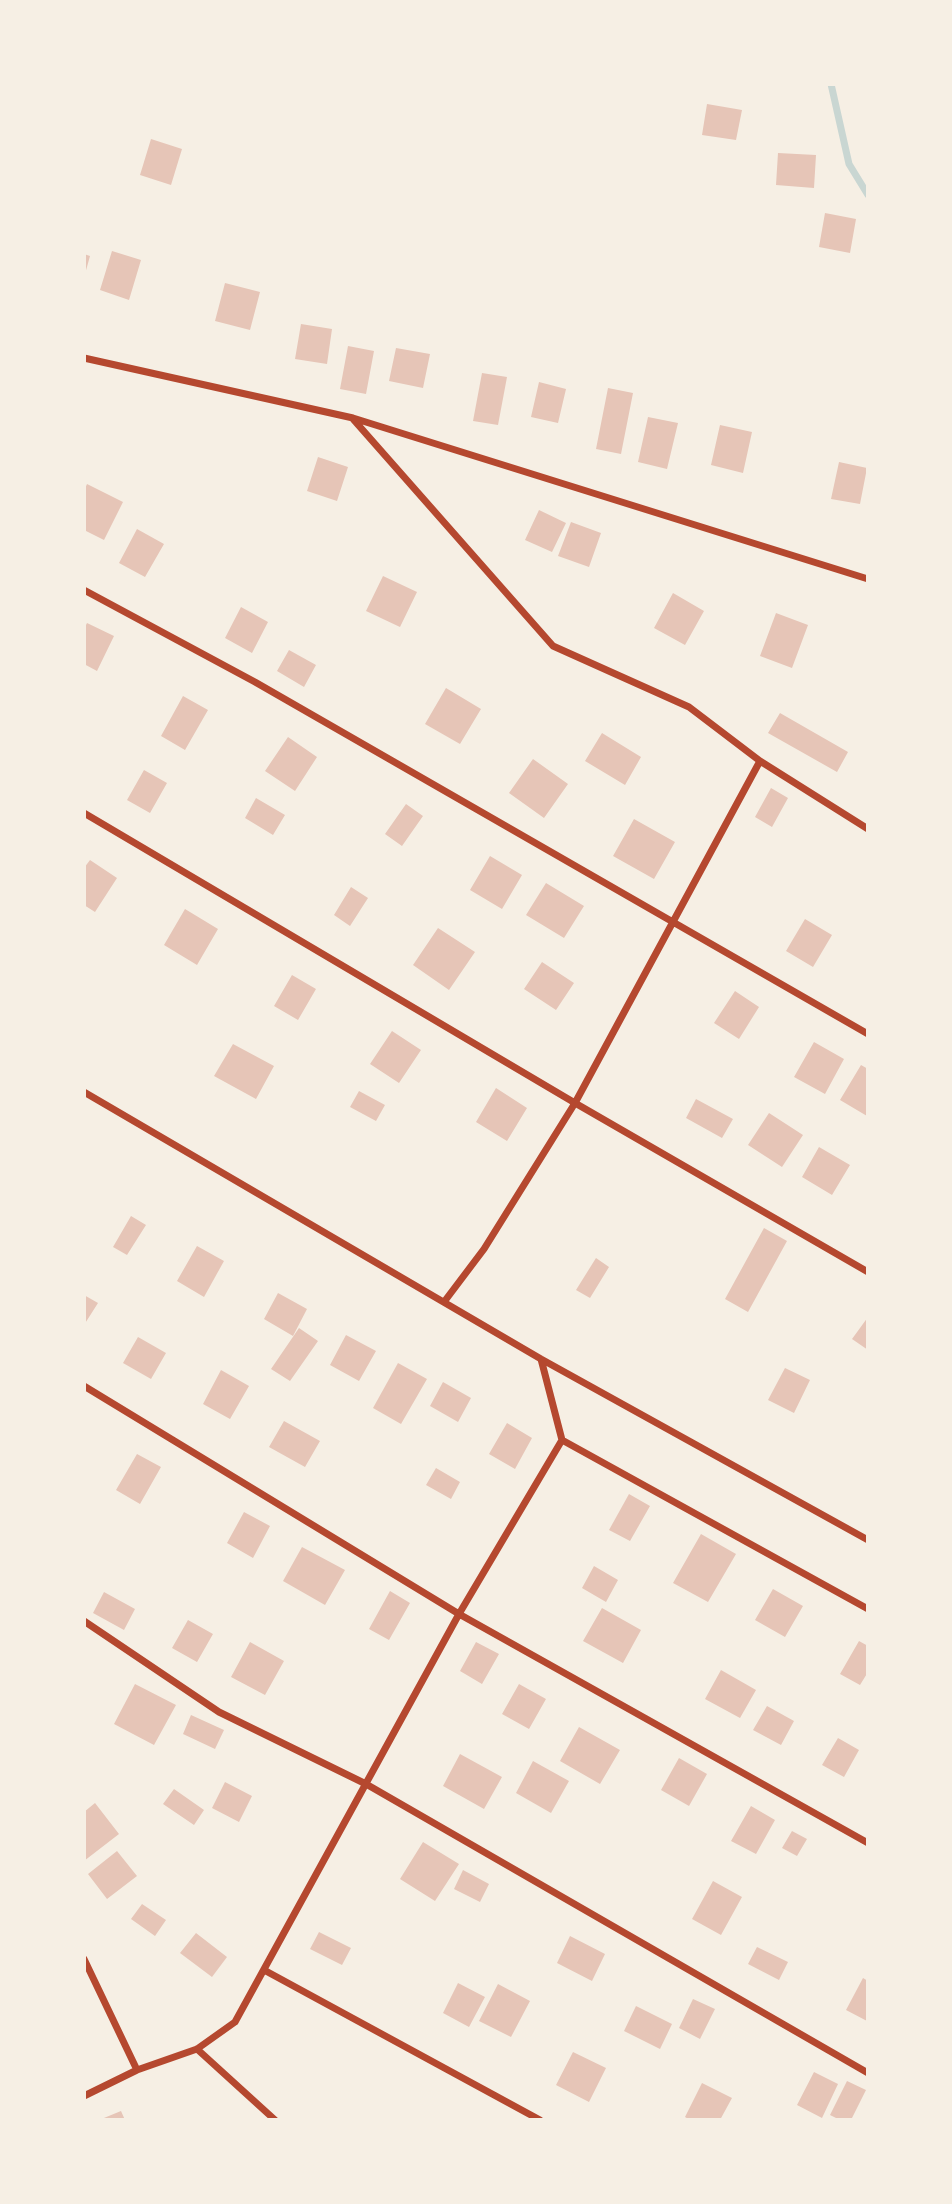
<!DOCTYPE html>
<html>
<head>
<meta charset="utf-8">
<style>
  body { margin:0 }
  #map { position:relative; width:952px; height:2204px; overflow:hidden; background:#f6efe4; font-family:"Nunito Sans",sans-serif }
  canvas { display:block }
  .frame { position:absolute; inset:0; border:86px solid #f6efe4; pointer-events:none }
</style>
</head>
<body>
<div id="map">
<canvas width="952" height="2204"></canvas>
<div class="frame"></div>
</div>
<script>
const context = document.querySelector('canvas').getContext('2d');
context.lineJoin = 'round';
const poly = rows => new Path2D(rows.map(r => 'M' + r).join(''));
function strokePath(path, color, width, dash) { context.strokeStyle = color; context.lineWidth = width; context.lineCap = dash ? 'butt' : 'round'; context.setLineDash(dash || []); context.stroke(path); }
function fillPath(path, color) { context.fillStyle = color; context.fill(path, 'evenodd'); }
strokePath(poly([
  [831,84,849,164,868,195]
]), '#c9d6d2', 7);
fillPath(poly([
  [707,104,742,110,736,140,702,135],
  [151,139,182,149,171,185,140,175],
  [778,153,816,155,814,188,776,185],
  [825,213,856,219,850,253,819,247],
  [112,251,141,260,129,300,100,290],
  [84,254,90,256,85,274,84,274],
  [225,283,260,292,250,330,215,321],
  [301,324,332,329,327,364,295,359],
  [348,346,374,351,366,394,340,389],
  [396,348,430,354,423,388,389,381],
  [482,373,507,377,498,425,473,421],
  [539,382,566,389,558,423,531,417],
  [608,388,633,393,621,454,596,449],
  [648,417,678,423,667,469,638,462],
  [720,425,752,432,743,473,711,465],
  [318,457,348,467,337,501,307,491],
  [839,462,867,468,860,504,831,499],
  [87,484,123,502,104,540,84,530,84,491],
  [539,510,566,523,552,552,525,540],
  [571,522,601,533,589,567,558,556],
  [137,529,164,544,145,577,119,563],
  [383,576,417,592,400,627,366,611],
  [673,593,704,611,685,645,654,628],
  [241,607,268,622,252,653,225,638],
  [776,613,808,625,792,668,760,656],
  [87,623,114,636,97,671,84,664,84,629],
  [289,650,316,665,304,687,277,671],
  [446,688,481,709,460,744,425,724],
  [183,696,208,710,185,750,161,736],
  [780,713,848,752,837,772,768,733],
  [602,733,641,757,625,785,585,761],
  [288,737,317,757,295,791,265,771],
  [533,759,568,784,544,818,509,793],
  [144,770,167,783,150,813,127,800],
  [771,788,788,798,772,827,755,817],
  [256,798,285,815,273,835,245,818],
  [406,804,423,816,402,846,385,834],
  [634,819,675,842,654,879,613,856],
  [490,856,522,875,502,909,470,890],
  [90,860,117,878,95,912,84,905,84,868],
  [546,883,584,906,564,938,526,915],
  [351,887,368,898,350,926,334,915],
  [185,909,218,929,197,965,164,945],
  [805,919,832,935,813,967,786,951],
  [438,928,475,952,449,990,413,965],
  [542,962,574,983,556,1010,524,989],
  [292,975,316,989,298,1020,274,1006],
  [735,991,759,1007,739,1039,714,1023],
  [392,1031,421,1050,399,1083,370,1064],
  [814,1042,844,1059,825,1094,794,1077],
  [233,1044,274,1066,256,1099,214,1076],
  [861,1065,868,1069,867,1116,840,1100],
  [496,1088,527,1108,507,1141,476,1122],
  [359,1091,385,1105,376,1121,350,1107],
  [696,1099,733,1119,722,1138,686,1118],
  [769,1113,803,1135,782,1167,748,1145],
  [819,1147,850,1165,832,1195,802,1177],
  [131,1216,146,1225,127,1255,113,1247],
  [764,1228,787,1241,748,1312,725,1299],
  [197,1246,224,1261,204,1297,177,1281],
  [596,1258,609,1267,590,1298,576,1290],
  [278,1293,307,1309,293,1336,264,1319],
  [84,1295,98,1303,84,1325],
  [868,1317,868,1350,852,1339],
  [299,1328,318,1341,290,1381,271,1369],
  [346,1335,376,1351,359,1381,330,1365],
  [138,1337,166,1353,151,1379,123,1363],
  [398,1363,427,1379,401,1424,373,1408],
  [785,1368,810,1380,794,1413,768,1400],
  [221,1370,249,1386,230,1419,203,1404],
  [443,1382,471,1398,458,1422,430,1406],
  [284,1421,320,1441,305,1467,269,1447],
  [507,1423,532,1438,515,1469,489,1454],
  [137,1454,161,1467,140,1504,116,1490],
  [436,1468,460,1482,451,1499,426,1485],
  [629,1494,650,1506,630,1541,609,1530],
  [244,1512,270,1526,253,1558,227,1543],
  [701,1534,736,1554,708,1602,673,1583],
  [302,1547,345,1570,325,1605,283,1581],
  [594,1566,618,1580,606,1602,582,1588],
  [773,1589,803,1606,785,1637,755,1620],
  [390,1591,410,1603,389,1640,369,1629],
  [104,1592,135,1609,124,1630,93,1613],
  [602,1608,641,1630,623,1663,583,1641],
  [188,1620,213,1634,197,1662,172,1648],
  [859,1641,868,1646,868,1672,860,1685,840,1674],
  [250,1642,284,1661,265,1695,231,1677],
  [476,1642,499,1654,482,1684,460,1671],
  [721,1670,756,1690,740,1718,705,1699],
  [135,1684,176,1705,154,1745,114,1724],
  [519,1684,546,1699,529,1729,502,1714],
  [767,1706,794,1721,781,1745,753,1730],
  [191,1715,224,1730,215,1749,183,1734],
  [579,1727,620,1750,600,1784,560,1761],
  [838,1738,859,1750,844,1777,822,1765],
  [460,1754,502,1777,484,1809,443,1786],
  [679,1758,707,1774,689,1806,661,1790],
  [533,1761,569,1781,551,1813,516,1793],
  [225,1782,252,1796,239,1822,212,1808],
  [174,1789,204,1810,194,1825,163,1804],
  [95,1803,119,1834,84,1861,84,1812],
  [751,1806,775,1820,756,1854,731,1841],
  [792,1831,807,1839,797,1856,782,1848],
  [423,1842,459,1864,435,1901,400,1879],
  [117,1851,137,1876,107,1899,88,1874],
  [463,1870,489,1884,480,1902,454,1889],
  [713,1881,742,1897,721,1935,692,1919],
  [142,1904,166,1920,155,1936,131,1919],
  [319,1932,351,1948,342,1965,310,1949],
  [196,1933,227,1957,212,1977,180,1953],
  [570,1936,605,1954,592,1981,557,1963],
  [757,1947,788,1962,779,1980,748,1964],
  [863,1978,868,1981,867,2021,846,2010],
  [458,1983,485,1997,469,2027,443,2013],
  [498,1984,530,2001,511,2037,479,2021],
  [693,1999,715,2009,700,2039,679,2028],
  [636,2006,672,2024,660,2049,624,2031],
  [573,2052,606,2068,589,2102,556,2085],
  [814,2072,838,2084,822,2118,797,2105],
  [847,2081,866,2090,851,2120,840,2120,830,2115],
  [702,2083,732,2098,720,2120,690,2120,685,2117],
  [121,2111,125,2120,99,2120]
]), '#e6c5b7');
strokePath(poly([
  [84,358,353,418,868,579],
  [353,419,553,646,689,707,760,761,868,829],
  [84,590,255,682,868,1034],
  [84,813,575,1103,868,1272],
  [84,1092,541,1359,868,1540],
  [444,1302,484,1249,575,1103,760,761],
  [84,1386,459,1614,868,1843],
  [562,1440,868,1609],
  [84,1621,219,1712,366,1784,868,2073],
  [84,1959,137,2070],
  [264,1970,540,2120],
  [197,2049,275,2120],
  [84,2096,137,2070,197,2049,235,2022,459,1614,562,1440,541,1359]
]), '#b5482f', 7);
</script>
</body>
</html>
